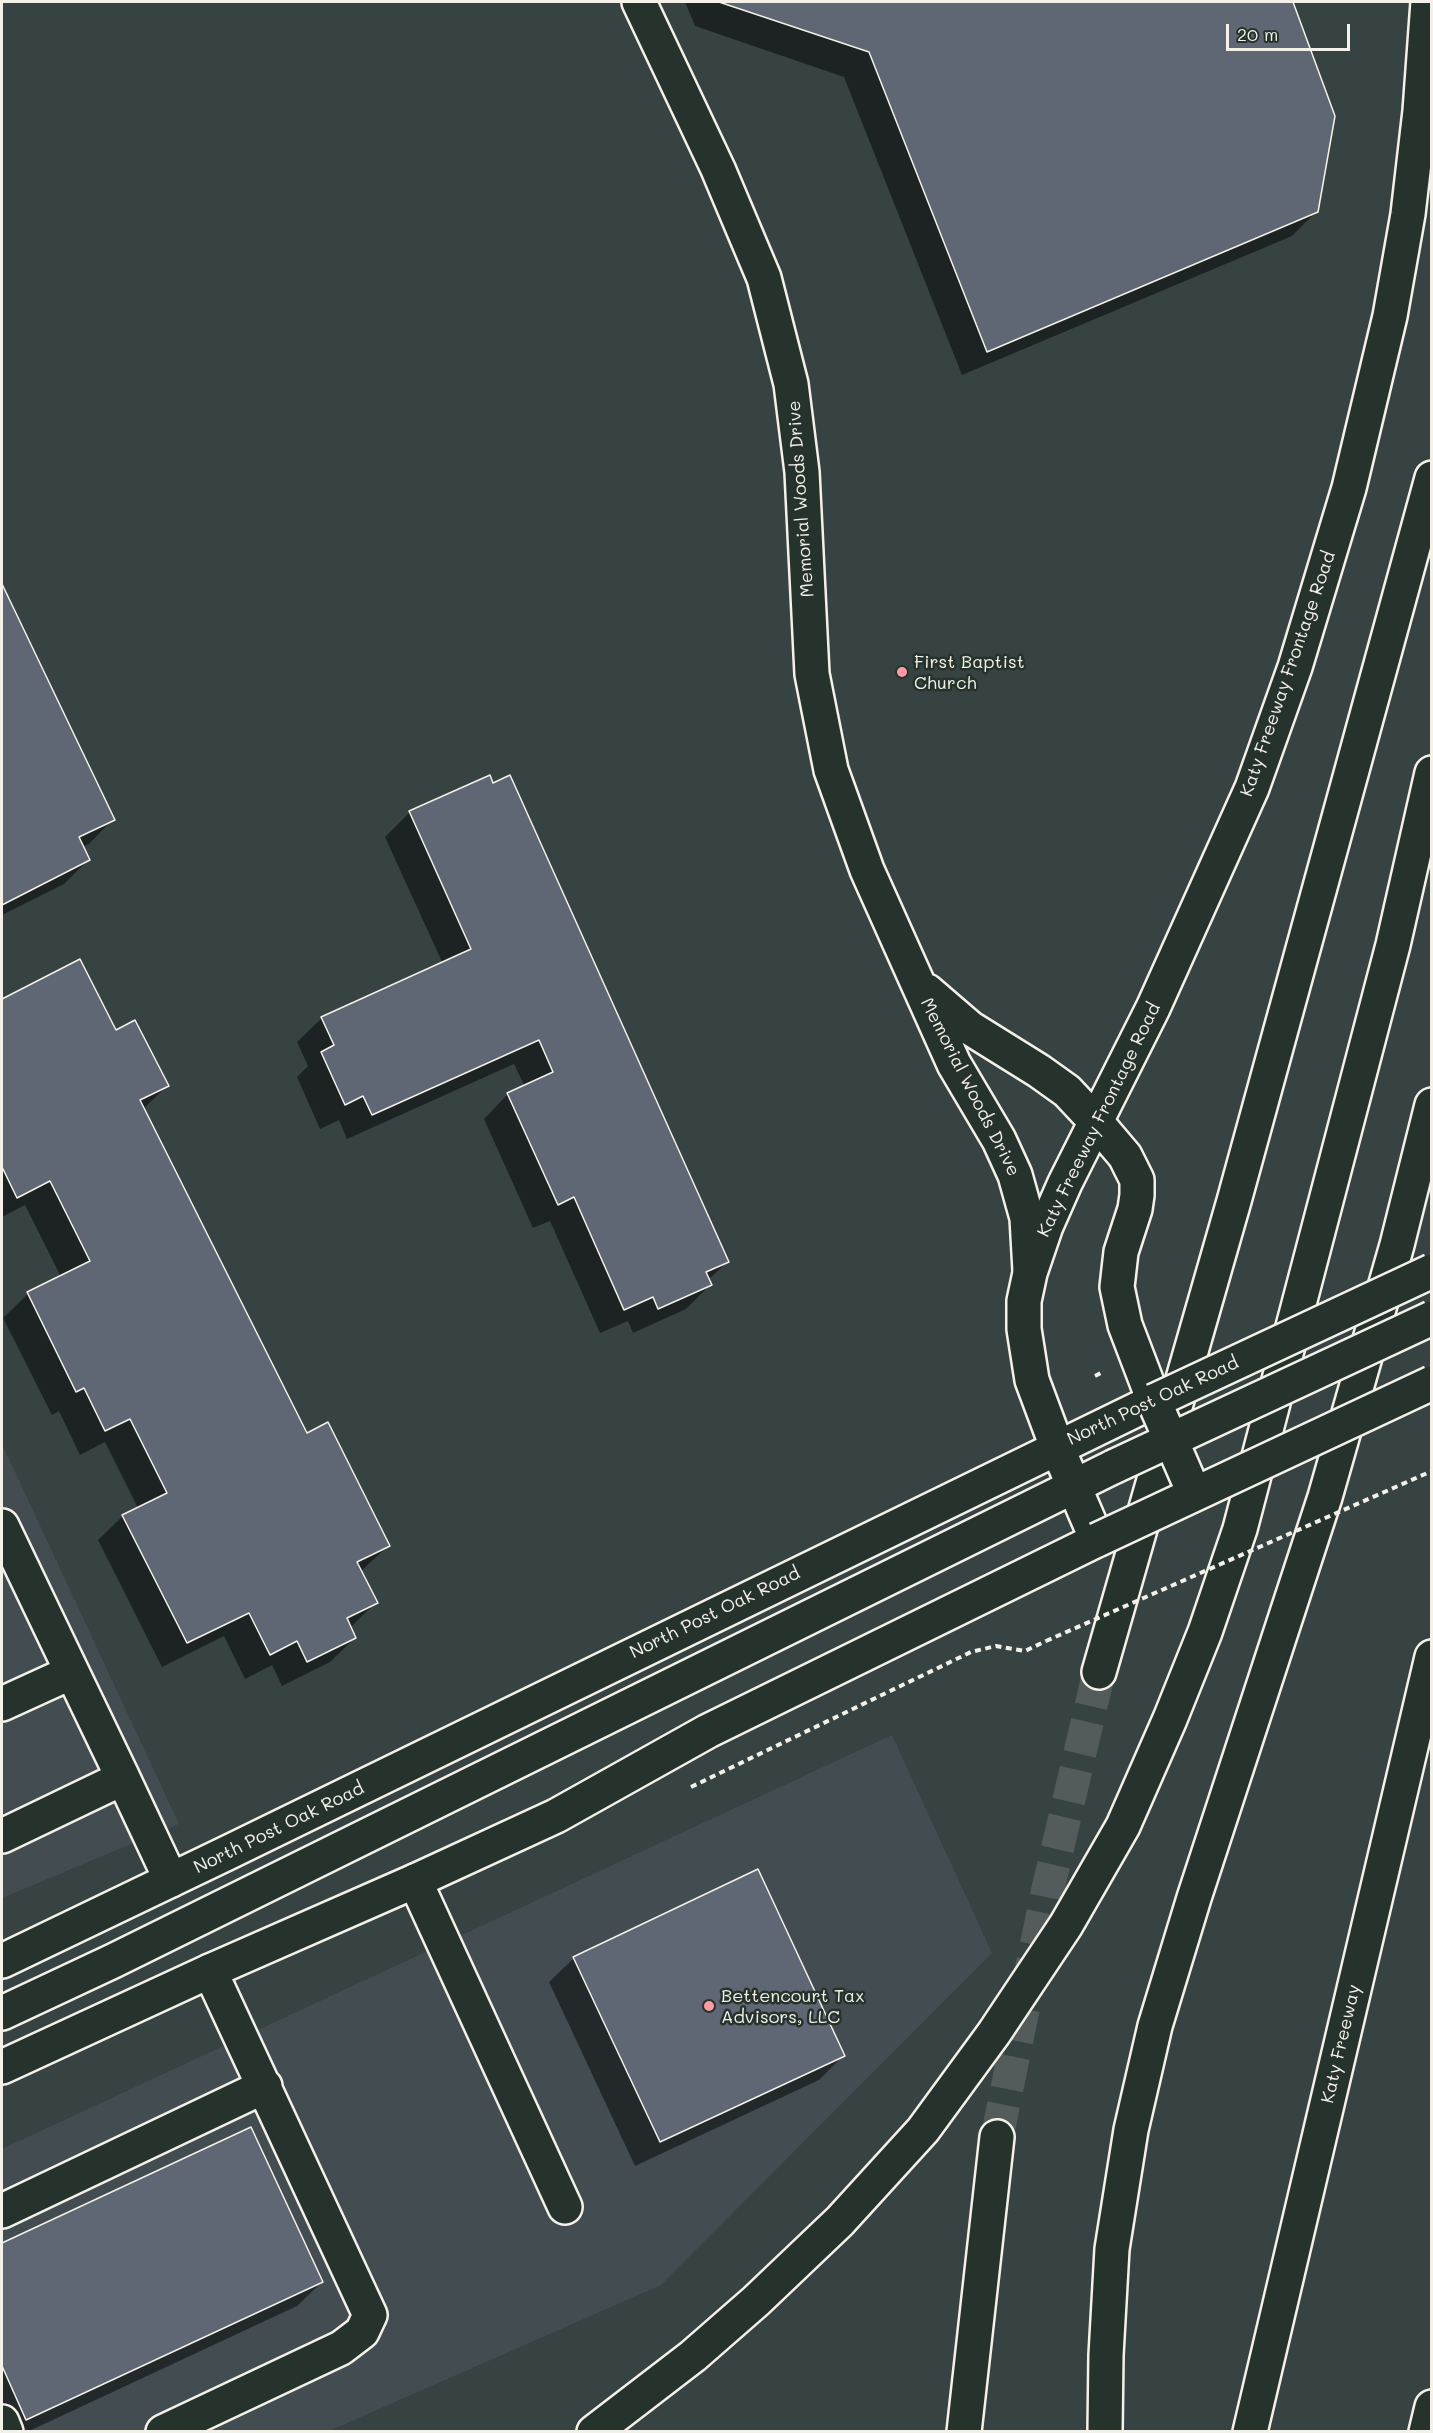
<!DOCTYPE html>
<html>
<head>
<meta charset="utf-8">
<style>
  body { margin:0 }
  #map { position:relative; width:1433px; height:2433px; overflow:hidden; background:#374242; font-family:Mali,sans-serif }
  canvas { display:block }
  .frame { position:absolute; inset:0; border:3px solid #f4f1e8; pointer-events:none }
  .scale { position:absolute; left:1226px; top:24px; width:124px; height:27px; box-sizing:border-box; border:3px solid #f4f1e8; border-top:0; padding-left:8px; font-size:18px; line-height:21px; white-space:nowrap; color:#f4f1e8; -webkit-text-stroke:4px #26332d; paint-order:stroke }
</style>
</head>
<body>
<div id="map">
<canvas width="1433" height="2433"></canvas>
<div class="frame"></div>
<div class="scale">20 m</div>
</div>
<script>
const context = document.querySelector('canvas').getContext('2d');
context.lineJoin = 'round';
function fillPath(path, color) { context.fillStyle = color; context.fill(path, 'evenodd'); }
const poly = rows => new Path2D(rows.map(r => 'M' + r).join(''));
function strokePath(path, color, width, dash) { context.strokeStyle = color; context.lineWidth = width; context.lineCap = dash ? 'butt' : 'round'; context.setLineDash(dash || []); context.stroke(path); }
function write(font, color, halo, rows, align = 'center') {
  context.font = font + ' Mali,sans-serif'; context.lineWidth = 5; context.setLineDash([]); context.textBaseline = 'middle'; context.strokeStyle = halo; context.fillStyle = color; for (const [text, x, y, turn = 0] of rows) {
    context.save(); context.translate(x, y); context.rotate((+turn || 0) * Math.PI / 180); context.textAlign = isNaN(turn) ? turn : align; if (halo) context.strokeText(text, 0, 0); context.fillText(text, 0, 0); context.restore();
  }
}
fillPath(poly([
  [2,1444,179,1824,2,1898],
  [892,1735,992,1953,661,2285,329,2431,2,2431,2,2149]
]), '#434d51');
fillPath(poly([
  [685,2,1291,2,1333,116,1317,211,1292,236,962,375,844,77,695,26],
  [2,588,113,819,89,844,82,847,88,860,64,884,2,915],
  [410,812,727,1262,708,1280,710,1285,686,1309,633,1333,628,1321,600,1333,550,1221,533,1228,484,1119,508,1094,525,1087,514,1064,347,1139,339,1120,320,1129,297,1077,308,1066,297,1042,322,1018,443,964,385,837],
  [79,962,115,1032,167,1086,143,1109,306,1435,388,1546,360,1572,376,1602,350,1628,355,1638,330,1662,282,1686,272,1665,245,1679,224,1636,162,1667,98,1540,123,1516,138,1508,105,1442,80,1455,59,1411,52,1415,3,1318,28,1294,61,1277,25,1205,2,1217,2,1000],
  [574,1958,843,2056,819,2080,635,2166,549,1982],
  [250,2129,322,2282,297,2306,27,2432,2,2432,2,2245]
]), '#0007');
const building = poly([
  [719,2,1293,2,1335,116,1318,212,987,352,869,52,719,2],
  [2,584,115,820,79,837,90,860,2,905,2,584],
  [490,775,493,783,510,775,729,1262,706,1272,712,1285,658,1309,653,1297,624,1310,574,1197,558,1205,507,1093,553,1072,539,1040,372,1115,363,1096,345,1105,321,1052,334,1045,321,1017,471,949,409,811,490,775],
  [80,959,116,1030,135,1020,169,1086,140,1100,307,1433,328,1422,390,1546,357,1562,378,1603,347,1618,356,1638,307,1662,297,1641,270,1655,249,1613,187,1643,122,1515,167,1493,130,1419,105,1431,84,1388,76,1392,27,1292,90,1261,50,1181,17,1198,2,1167,2,999,80,959],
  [758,1869,845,2056,660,2142,573,1957,758,1869],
  [251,2127,323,2282,26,2420,2,2366,2,2243,251,2127]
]);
fillPath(building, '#5f6674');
strokePath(building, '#f4f1e8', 1.5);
strokePath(poly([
  [997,2137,1047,1893,1099,1672]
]), '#535c5b', 33, [33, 16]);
const minor = poly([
  [639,2,718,169,764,278,791,384,802,472,812,674,831,770,867,870,954,1064,999,1140,1015,1175,1027,1218,1030,1271],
  [927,991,970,1028,1039,1071,1067,1091,1097,1123,1125,1156,1137,1180,1137,1195,1135,1209,1121,1252,1117,1287,1125,1325,1154,1401],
  [2,1526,72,1672],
  [2,1704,72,1672,123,1778],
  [2,1836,123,1778,171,1880],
  [415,1881,565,2207],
  [2,2013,113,1961,1113,1467],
  [2,2211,265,2086],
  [2,2422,6,2432],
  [163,2432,341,2348,362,2332,370,2315,210,1971]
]);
const major = poly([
  [2,1961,227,1853,1154,1401],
  [2,2067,210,1971,415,1881,556,1816,708,1731,1097,1540,1057,1447,1032,1380,1024,1329,1024,1301,1030,1273,1046,1226,1065,1183,1153,1008,1252,788,1295,667,1349,488,1390,316,1408,214,1420,111,1428,2]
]);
const highway = poly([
  [1099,1672,1234,1201,1432,478],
  [594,2432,693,2356,756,2301,840,2221,923,2130,994,2033,1066,1925,1123,1826,1170,1719,1205,1632,1240,1529,1393,945,1432,773],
  [964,2432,997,2137],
  [1105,2432,1106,2355,1112,2249,1131,2130,1155,2026,1194,1898,1325,1497,1397,1245,1432,1105],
  [1250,2432,1432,1657],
  [1426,2432,1432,2407]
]);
strokePath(minor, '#f4f1e8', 38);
strokePath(major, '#f4f1e8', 38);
strokePath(highway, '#f4f1e8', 38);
strokePath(poly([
  [1095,1376,1103,1372],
  [691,1787,971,1652,996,1646,1025,1651,1046,1641]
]), '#f4f1e8', 4, [6, 4.5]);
strokePath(minor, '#26332d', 33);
strokePath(major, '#26332d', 33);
strokePath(highway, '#26332d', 33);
const minorBridge = poly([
  [1154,1401,1194,1493],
  [1113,1467,1432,1318]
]);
const majorBridge = poly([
  [1154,1401,1432,1271],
  [1097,1540,1432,1383]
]);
strokePath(minorBridge, '#f4f1e8', 38, []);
strokePath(majorBridge, '#f4f1e8', 38, []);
strokePath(poly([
  [1046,1641,1432,1471]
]), '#f4f1e8', 4, [6, 4.5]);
strokePath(minorBridge, '#26332d', 33);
strokePath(majorBridge, '#26332d', 33);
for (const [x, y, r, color] of [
  [902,672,6,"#ff9aa2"],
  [709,2006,6,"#ff9aa2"]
]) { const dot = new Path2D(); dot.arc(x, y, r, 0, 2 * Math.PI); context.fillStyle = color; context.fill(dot); strokePath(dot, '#26332d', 2); }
write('18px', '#f4f1e8', '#26332d', [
  ["Memorial Woods Drive",801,499,-94],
  ["Katy Freeway Frontage Road",1288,674,-71],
  ["Memorial Woods Drive",970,1087,63],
  ["Katy Freeway Frontage Road",1099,1120,-64],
  ["North Post Oak Road",1153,1401,-25],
  ["North Post Oak Road",715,1613,-26],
  ["North Post Oak Road",279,1828,-26],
  ["Katy Freeway",1341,2044,-77]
]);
write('18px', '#f4f1e8', '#26332d', [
  ["First Baptist",914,662],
  ["Church",914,683],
  ["Bettencourt Tax",721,1996],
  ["Advisors, LLC",721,2017]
], 'left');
</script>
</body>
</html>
